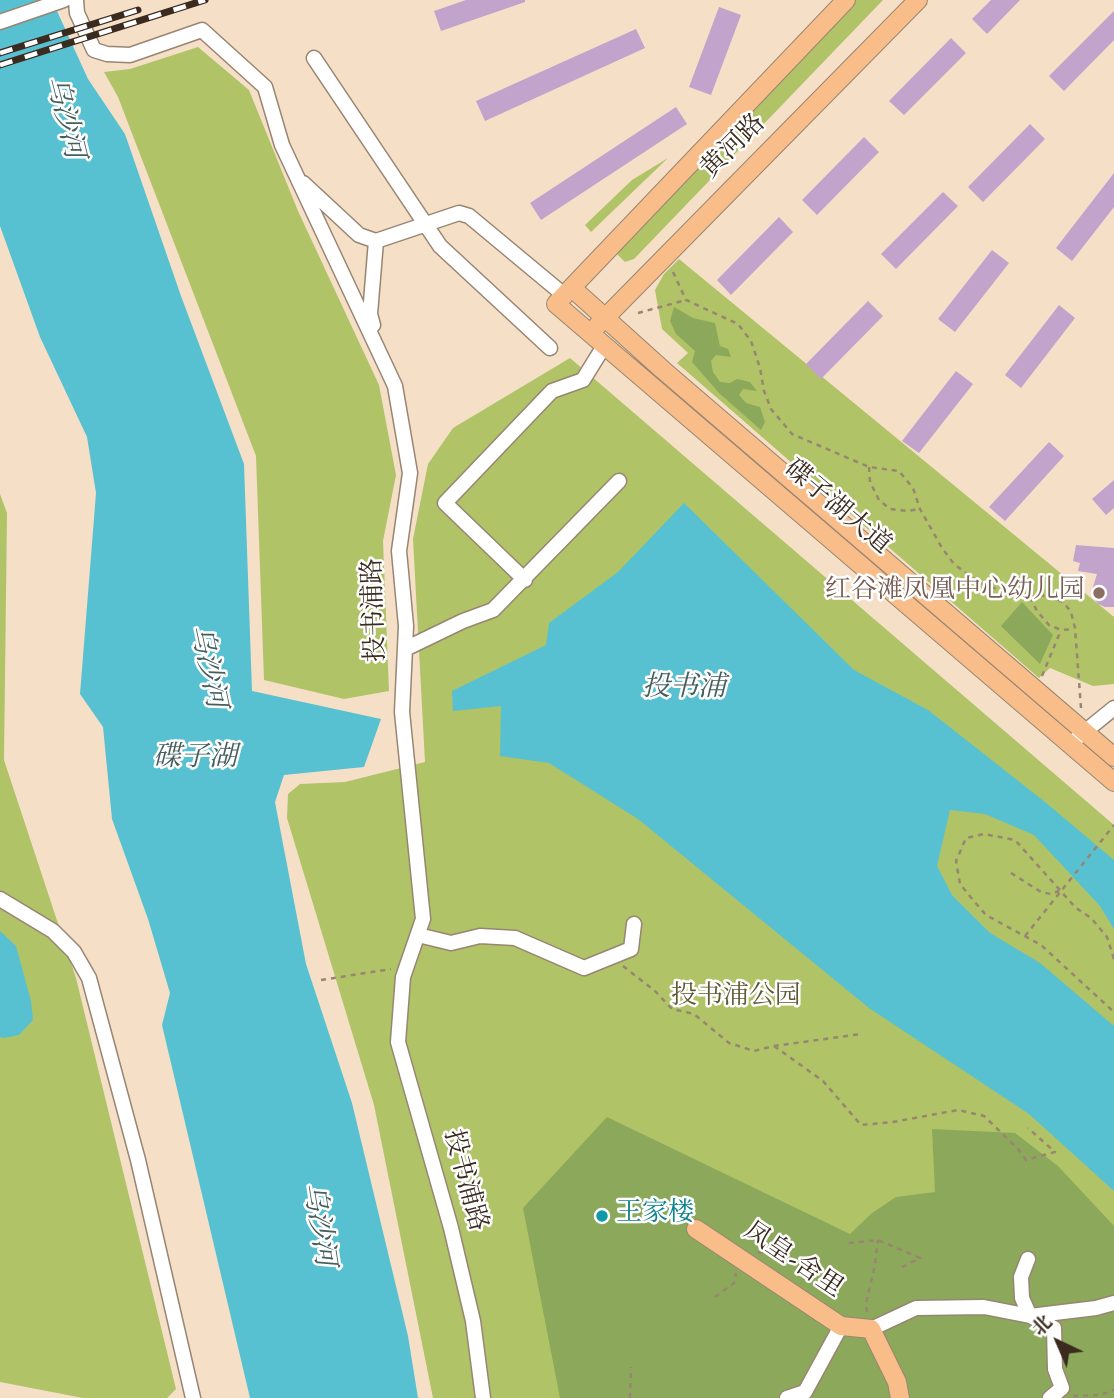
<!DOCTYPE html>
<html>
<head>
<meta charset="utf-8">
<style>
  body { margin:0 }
  #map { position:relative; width:1114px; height:1398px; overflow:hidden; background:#f5e0c7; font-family:"Sorts Mill Goudy","Noto Serif SC",serif }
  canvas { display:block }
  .north { position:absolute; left:1023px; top:1307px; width:70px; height:70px; -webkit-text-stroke:5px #fff; paint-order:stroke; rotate:316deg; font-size:19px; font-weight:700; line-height:28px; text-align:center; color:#3b2a1e }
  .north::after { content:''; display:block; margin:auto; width:24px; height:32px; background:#3b2a1e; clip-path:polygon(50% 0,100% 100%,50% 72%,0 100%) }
</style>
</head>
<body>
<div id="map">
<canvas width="1114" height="1398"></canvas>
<div class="north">北</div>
</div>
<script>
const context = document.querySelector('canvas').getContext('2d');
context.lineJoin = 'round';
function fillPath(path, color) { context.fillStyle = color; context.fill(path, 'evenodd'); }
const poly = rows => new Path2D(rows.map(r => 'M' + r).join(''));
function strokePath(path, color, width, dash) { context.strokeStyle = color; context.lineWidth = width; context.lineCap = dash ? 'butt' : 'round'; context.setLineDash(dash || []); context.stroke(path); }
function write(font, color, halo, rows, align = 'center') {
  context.font = font + ' "Sorts Mill Goudy","Noto Serif SC",serif'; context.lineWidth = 5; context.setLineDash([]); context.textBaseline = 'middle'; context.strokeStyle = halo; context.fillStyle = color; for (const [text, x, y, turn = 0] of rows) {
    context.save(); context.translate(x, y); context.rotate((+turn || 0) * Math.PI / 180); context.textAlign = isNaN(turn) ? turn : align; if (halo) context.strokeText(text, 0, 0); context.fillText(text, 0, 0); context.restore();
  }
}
fillPath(poly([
  [854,0,883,0,634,259,625,262,616,253],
  [198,47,249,90,298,211,379,385,396,475,383,541,389,691,344,699,264,680,256,456,118,97,104,72,130,69],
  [668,158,591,232,585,225,632,180],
  [679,259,1114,617,1114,684,1093,686,1050,668,1039,678,677,363,688,353,662,329,655,290,664,274],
  [570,358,1114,825,1114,1398,433,1398,374,1105,287,818,288,794,300,784,345,782,425,762,413,539,428,464,453,428],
  [0,494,7,513,4,760,76,978,176,1389,167,1398,83,1398,0,1382]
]), '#b0c366');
fillPath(poly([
  [674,307,693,318,715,323,720,346,728,349,731,357,716,355,711,361,713,372,720,382,730,383,737,379,750,382,757,391,743,389,739,395,746,403,760,407,765,422,761,430,719,393,692,362,695,351,676,334,670,321],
  [1022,602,1053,635,1040,664,1001,626],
  [607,1117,850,1234,872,1213,896,1197,935,1192,932,1129,1015,1133,1058,1166,1114,1226,1114,1398,560,1398,523,1208]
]), '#8ca95b');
fillPath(poly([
  [0,0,52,0,88,79,125,134,181,296,244,464,252,691,381,719,364,767,284,775,275,802,306,964,352,1103,408,1336,418,1398,250,1398,162,1025,170,993,148,919,112,819,103,727,80,694,96,493,87,437,40,337,0,226],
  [684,503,854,670,928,710,1045,802,1114,860,1114,929,1100,906,1034,835,985,814,950,810,937,866,952,895,990,933,1040,963,1114,1026,1114,1191,1029,1114,869,1008,638,819,549,763,500,756,501,706,453,711,452,691,546,645,549,623,618,572],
  [0,931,16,946,31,1001,33,1020,19,1035,4,1038,0,1037]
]), '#57c1d2');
fillPath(poly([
  [466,0,525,0,525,2,441,31,434,11],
  [991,0,1020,0,987,34,972,19],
  [719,7,741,15,711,95,689,87],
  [1114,11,1114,40,1064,91,1049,76],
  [636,29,645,48,485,121,476,101],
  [951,38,966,53,904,115,889,101],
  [676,107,687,124,541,220,530,203],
  [1030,124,1045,139,983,202,968,187],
  [864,137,879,152,817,215,802,200],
  [1114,173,1114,207,1072,261,1056,248],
  [943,192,958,206,896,269,881,254],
  [779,217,793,232,731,295,717,280],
  [992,250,1009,263,955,332,938,319],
  [868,301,883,316,821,379,806,364],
  [1059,305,1075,318,1021,388,1005,375],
  [956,371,973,384,919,453,902,441],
  [1049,442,1064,456,1005,521,989,507],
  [1114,480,1114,508,1106,515,1092,499],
  [1076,545,1114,548,1114,607,1105,607,1098,604,1093,597,1092,590,1097,574,1078,571,1080,563,1073,561]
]), '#c1a3cb');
const minor = poly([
  [76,0,77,13,94,50,107,54,130,55,202,30,265,87,282,145,395,386,410,473,399,551,406,626,402,712,423,919,403,977,398,1042,451,1228,473,1321,483,1398],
  [0,22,64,0],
  [314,58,440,246,550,348],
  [303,183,359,235,376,241,370,314,373,325],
  [376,241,459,213,469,216,564,295],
  [525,580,445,503,552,391,583,380,604,346],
  [405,649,463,621,493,610,619,481],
  [1077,738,1114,708],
  [0,899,53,931,74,952,89,978,138,1160,193,1398],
  [418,935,451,943,480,936,515,938,584,968,631,949,634,924],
  [1028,1259,1021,1277,1022,1298,1030,1316,1054,1328,1055,1369,1062,1388,1050,1398],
  [871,1329,916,1308,984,1307,1030,1316,1096,1308,1114,1303],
  [787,1398,805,1392,841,1326]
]);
const major = poly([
  [846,0,556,304,1114,782],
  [572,288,663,370,1114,757],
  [597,326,918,0],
  [696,1229,841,1326,871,1329,897,1382,900,1398]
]);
strokePath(minor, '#988572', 17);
strokePath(major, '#988572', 20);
strokePath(poly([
  [673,272,686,300,738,324,751,341,760,368,764,391,771,409,792,434,869,467,899,471,913,488,920,509,942,548,954,564,970,576,985,585,1011,594,1030,597,1050,595,1064,603,1071,612,1075,628,1081,708],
  [638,313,686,300],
  [869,467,870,482,879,500,890,509,907,511,920,509],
  [1030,597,1037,611,1049,625,1061,630,1074,629],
  [1042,676,1061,630],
  [1011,873,1041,892,1051,894,1059,891],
  [1025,936,1114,825],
  [1114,959,1107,937,1091,918,1076,908,1015,840,984,834,966,838,956,861,960,884,973,900,986,915,1041,945,1114,1012],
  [623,966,655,991,672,1009,694,1014,729,1043,754,1051,774,1046,861,1034],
  [321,980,391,969],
  [774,1046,823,1081,861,1125,893,1122,958,1110,984,1116,1018,1149,1026,1160,1055,1152,1028,1128],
  [849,1243,878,1240,920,1258,898,1269],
  [758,1253,785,1245],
  [715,1297,734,1283,736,1273],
  [867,1312,866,1303,875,1265,878,1240],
  [1073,1396,1100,1395,1114,1390],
  [630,1398,631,1367]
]), '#988572', 2.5, [5, 5]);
strokePath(minor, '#fff', 14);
strokePath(major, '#f8bd89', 18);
const rail = poly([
  [0,53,138,10],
  [0,65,205,0]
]);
strokePath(rail, '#3b2a1e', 7);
strokePath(rail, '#fff', 4.5, [13]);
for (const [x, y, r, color] of [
  [1099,593,7,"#8d6e63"],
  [602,1216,7,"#0f9aa8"]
]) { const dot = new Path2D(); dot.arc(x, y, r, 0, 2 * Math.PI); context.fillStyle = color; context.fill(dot); strokePath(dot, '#fff', 2.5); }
write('26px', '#3b2a1e', '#fff', [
  ["黄河路",735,148,-45],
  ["碟子湖大道",836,509,40],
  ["投书浦路",377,610,-92],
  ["投书浦路",463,1181,75],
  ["凤皇-舍里",792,1262,34]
]);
write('26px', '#785e54', '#fff', [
  ["红谷滩凤凰中心幼儿园",1085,593]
], 'right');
write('26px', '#5e5834', '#fff', [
  ["投书浦公园",736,999]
]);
write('26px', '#0d838f', '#fff', [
  ["王家楼",616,1216]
], 'left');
write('italic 28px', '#455f5d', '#fff', [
  ["乌沙河",62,118,76],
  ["乌沙河",205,667,78],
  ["投书浦",684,690],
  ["碟子湖",195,760],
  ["乌沙河",316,1225,81]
]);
</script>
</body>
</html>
